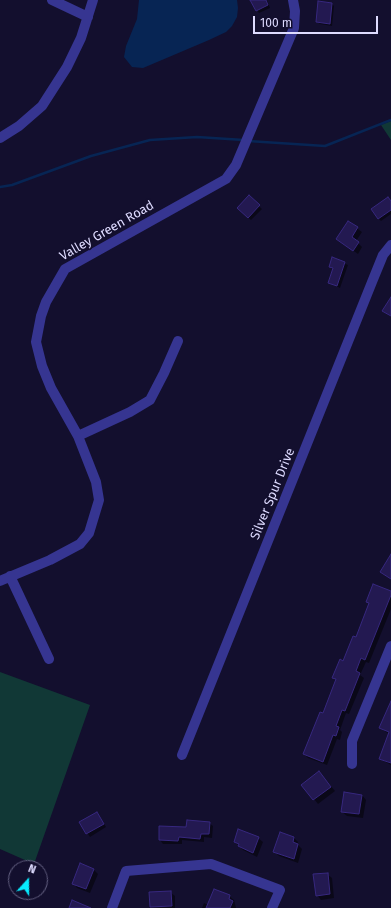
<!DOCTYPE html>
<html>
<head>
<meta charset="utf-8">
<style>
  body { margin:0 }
  #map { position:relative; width:391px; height:908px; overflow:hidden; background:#130f2e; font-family:"Fira Sans",sans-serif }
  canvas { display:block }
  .north { position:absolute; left:8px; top:860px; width:40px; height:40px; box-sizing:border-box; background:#130f2e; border:1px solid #646182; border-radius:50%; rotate:21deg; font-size:11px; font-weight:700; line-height:16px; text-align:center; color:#dedbff }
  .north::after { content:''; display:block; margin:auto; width:14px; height:18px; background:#07ecff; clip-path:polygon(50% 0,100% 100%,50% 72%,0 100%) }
  .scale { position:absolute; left:253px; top:16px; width:125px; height:18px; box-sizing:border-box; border:2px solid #dedbff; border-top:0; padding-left:5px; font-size:12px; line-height:14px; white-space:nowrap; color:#dedbff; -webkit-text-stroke:3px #130f2e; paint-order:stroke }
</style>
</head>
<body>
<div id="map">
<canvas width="391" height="908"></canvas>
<div class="north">N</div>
<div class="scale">100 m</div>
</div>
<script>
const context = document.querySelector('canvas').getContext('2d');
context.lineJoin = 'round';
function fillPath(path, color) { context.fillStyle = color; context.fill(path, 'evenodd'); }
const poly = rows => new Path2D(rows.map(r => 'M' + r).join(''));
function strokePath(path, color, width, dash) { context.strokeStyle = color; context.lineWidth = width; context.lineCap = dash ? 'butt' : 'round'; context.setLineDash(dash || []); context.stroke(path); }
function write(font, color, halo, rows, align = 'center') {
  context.font = font + ' "Fira Sans",sans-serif'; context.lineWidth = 3.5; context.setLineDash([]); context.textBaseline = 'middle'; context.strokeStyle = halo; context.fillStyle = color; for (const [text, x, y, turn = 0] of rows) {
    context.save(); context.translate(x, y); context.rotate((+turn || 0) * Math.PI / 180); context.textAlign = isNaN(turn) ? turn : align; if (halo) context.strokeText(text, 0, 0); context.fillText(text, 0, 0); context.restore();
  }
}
fillPath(poly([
  [391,121,391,140,381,125],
  [0,672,90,705,34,864,0,849]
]), '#113836');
fillPath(poly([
  [139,0,237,0,238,8,237,17,232,26,226,32,209,40,143,68,132,67,124,57,126,46,137,19]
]), '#072554');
fillPath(poly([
  [251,0,267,0,270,8,259,13],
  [332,4,334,6,332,26,320,24,317,22],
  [249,197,262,209,251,220,238,208],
  [391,201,391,214,381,221,378,218],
  [348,222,362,232,356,241,362,247,358,254,337,239],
  [333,259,348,265,340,288,329,282,333,270,330,267],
  [391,592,391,609,369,663,366,662,360,675,364,678,349,714,346,713,340,730,342,732,340,740,337,739,327,765,308,758,304,754,324,714,336,680,334,677,356,638,370,604,367,602],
  [391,702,391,765,380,759,389,734,380,728],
  [319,772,335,791,318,804,303,785],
  [362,795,366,800,363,818,347,816,342,812],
  [99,816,106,827,90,837,81,823],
  [209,823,213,826,212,838,204,837,204,842,182,840,182,844,163,844,160,840,187,828],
  [280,834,294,838,298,842,298,845,302,849,298,863,279,856,275,852],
  [258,838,263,842,257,857,243,850,235,842],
  [94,870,98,874,90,893,77,888,73,883],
  [327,874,332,878,334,898,321,900,317,895],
  [170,892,175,896,175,908,151,907,150,893],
  [229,896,234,900,236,908,202,908,204,903,208,905]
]), '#0007');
strokePath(poly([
  [248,141,325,146,391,120],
  [0,187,12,185,91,156,150,140,197,137,244,140]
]), '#072554', 2.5);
const building = poly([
  [250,0,266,0,268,5,256,11,250,0],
  [318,1,332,3,330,24,316,22,318,1],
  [249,195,260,205,248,218,237,208,249,195],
  [388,197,391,201,391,210,378,219,371,209,388,197],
  [348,221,358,227,352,237,359,242,353,251,336,239,348,221],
  [332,257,345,262,337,286,328,283,333,268,329,267,332,257],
  [391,297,391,316,382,311,391,297],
  [391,554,391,579,380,572,391,554],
  [373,584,391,591,391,595,365,660,361,658,356,671,360,673,345,711,342,710,336,726,339,727,336,736,333,735,323,762,303,754,320,712,323,713,336,679,332,678,340,659,343,661,353,636,356,637,369,603,366,602,373,584],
  [391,701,391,763,379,759,389,732,379,728,391,701],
  [319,771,331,787,313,800,301,785,319,771],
  [344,792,362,795,359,814,341,812,344,792],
  [97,812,104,824,86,834,79,822,97,812],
  [187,820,210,822,209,834,201,834,200,839,179,837,178,841,159,840,159,826,186,827,187,820],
  [238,829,259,837,253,853,238,846,239,844,234,842,238,829],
  [280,832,294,837,293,842,298,844,294,859,273,852,280,832],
  [80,863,94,869,86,889,72,884,80,863],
  [328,873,330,894,316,896,313,874,328,873],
  [214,889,230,895,229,899,233,901,230,908,206,908,214,889],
  [171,891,172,906,150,907,149,892,171,891],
  [72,900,91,908,69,908,72,900]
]);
fillPath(building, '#231951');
strokePath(building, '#37287f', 1);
strokePath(poly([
  [52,0,88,17],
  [0,138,19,126,42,106,67,67,81,38,93,0],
  [78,436,130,412,150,400,164,373,178,341],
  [10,576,49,659],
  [0,581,50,560,80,544,89,533,99,500,96,482,78,436,51,388,42,366,36,342,41,316,46,302,65,269,226,179,236,165,294,28,295,11,293,0],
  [182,755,372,282,383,255,391,245],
  [352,764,352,741,391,646],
  [112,908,126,871,211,864,280,890,272,908]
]), '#363591', 10);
write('13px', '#dedbff', '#130f2e', [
  ["Valley Green Road",107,231,-30],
  ["Silver Spur Drive",273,494,-68]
]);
</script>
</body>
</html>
